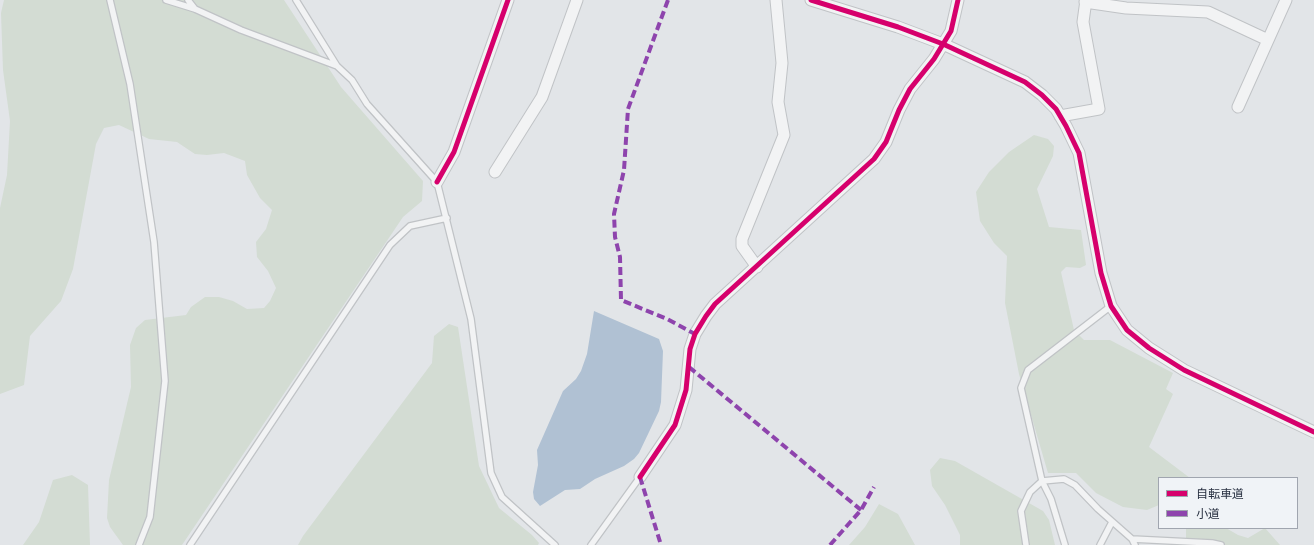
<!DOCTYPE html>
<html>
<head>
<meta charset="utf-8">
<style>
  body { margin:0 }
  #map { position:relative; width:1314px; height:545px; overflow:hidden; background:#e2e5e8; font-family:"Titillium Web","Noto Sans JP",sans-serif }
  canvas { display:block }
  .legend { position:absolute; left:1158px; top:477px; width:140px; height:52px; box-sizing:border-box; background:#f0f3f7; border:1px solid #a0a5af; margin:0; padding:5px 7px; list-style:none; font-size:12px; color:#293142 }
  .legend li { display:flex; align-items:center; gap:8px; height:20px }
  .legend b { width:20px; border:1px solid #a0a5af }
</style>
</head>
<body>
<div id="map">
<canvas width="1314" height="545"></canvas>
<ul class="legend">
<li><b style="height:5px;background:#d6006c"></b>自転車道</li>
<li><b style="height:5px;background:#8e44ad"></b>小道</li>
</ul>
</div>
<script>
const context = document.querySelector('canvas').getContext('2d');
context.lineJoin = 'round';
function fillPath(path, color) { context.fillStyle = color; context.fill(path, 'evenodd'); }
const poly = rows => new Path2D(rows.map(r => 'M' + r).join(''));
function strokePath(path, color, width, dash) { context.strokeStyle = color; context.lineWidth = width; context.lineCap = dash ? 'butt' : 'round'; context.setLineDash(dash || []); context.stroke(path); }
fillPath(poly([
  [4,0,284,0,341,87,423,181,422,201,403,217,182,545,123,545,110,527,107,518,109,480,131,387,130,345,136,328,145,320,186,315,191,307,205,297,219,297,233,301,247,309,264,308,270,301,276,288,268,271,257,257,256,242,266,229,272,210,260,198,247,175,245,161,224,153,207,155,195,154,177,142,149,139,119,125,104,128,96,144,73,269,61,301,30,336,24,385,0,394,0,208,7,175,10,121,3,70,1,13],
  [1034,135,1048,139,1054,146,1053,156,1037,189,1049,227,1081,230,1086,265,1080,268,1066,267,1061,272,1074,330,1084,340,1110,340,1173,373,1166,389,1173,394,1149,447,1190,478,1159,478,1159,505,1147,510,1123,507,1096,493,1076,473,1048,473,1019,374,1005,303,1007,256,994,243,980,221,976,192,989,172,1009,152],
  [449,324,458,327,479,466,499,508,532,535,539,543,538,545,298,545,303,536,432,363,434,336],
  [940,458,955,461,1043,511,1049,520,1055,545,960,545,960,535,945,505,932,486,930,470],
  [72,475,88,485,90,545,23,545,39,522,53,480],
  [879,504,898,514,915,545,849,545,865,527],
  [1186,528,1226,528,1238,535,1248,538,1265,528,1280,545,1186,545]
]), '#d3dcd3');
fillPath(poly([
  [594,311,659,339,663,351,661,402,659,411,639,453,634,459,624,466,595,479,580,489,565,490,540,506,534,499,533,492,538,465,537,450,563,391,576,379,581,371,587,354]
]), '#b0c1d3');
const service = poly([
  [110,0,130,84,154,242,165,381,150,517,139,545],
  [166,0,195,9,241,30,337,66],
  [188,0,195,9],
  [296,0,337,66,352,80,367,104,437,182,471,319,491,473,502,497,555,545],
  [1132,539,1212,543,1221,545],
  [190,545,390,245,410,226,447,218],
  [591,545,640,477],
  [1026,545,1021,511,1030,492,1042,481,1064,479,1075,485,1098,509,1132,539,1135,545],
  [1065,545,1051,499,1042,481,1021,388,1028,370,1111,306],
  [1100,545,1112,522]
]);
const minor = poly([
  [811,0,898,27,943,44,1025,82,1042,95,1056,109,1066,126,1079,153,1101,273,1111,306,1127,330,1149,348,1184,370,1314,432],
  [1085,2,1126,8,1208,12,1268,40],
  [1238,107,1286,0],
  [1060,116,1099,109,1083,22,1086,0],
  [495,172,542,97,577,0],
  [437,182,454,152,508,0],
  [757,267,742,246,742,239,784,135,778,102,782,63,776,0],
  [640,477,675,425,686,390,690,349,695,334,706,316,715,304,874,159,886,142,899,110,910,89,934,59,951,31,958,0]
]);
strokePath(service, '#c0c3c6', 8);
strokePath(minor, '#c0c3c6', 13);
strokePath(service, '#f2f3f4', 5.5);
strokePath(minor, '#f2f3f4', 11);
strokePath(poly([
  [668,0,628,109,624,170,614,214,615,237,620,257,621,300,667,319,695,334],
  [689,367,861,510],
  [640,477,661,545],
  [830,545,861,510,874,487]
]), '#8e44ad', 4, [8, 4]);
strokePath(poly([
  [811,0,898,27,943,44,1025,82,1042,95,1056,109,1066,126,1079,153,1101,273,1111,306,1127,330,1149,348,1184,370,1314,432],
  [437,182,454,152,508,0],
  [640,477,675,425,686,390,690,349,695,334,706,316,715,304,874,159,886,142,899,110,910,89,934,59,951,31,958,0]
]), '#d6006c', 5);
</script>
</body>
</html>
